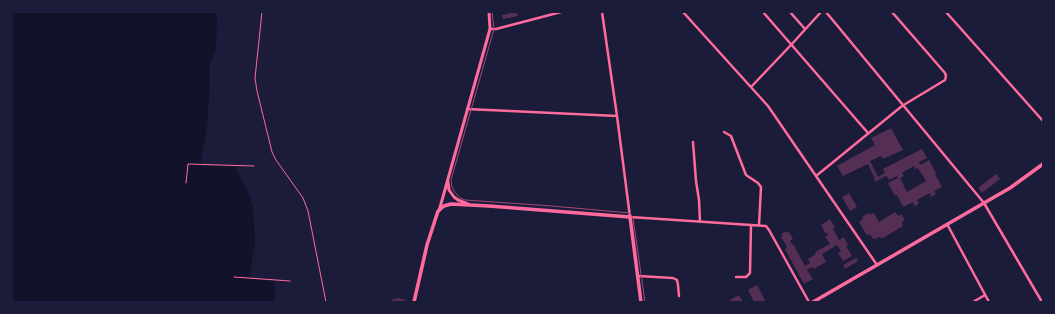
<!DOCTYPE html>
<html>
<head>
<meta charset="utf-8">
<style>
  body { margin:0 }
  #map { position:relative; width:1055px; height:314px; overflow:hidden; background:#1b1b3a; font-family:"PT Sans",sans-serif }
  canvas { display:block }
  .frame { position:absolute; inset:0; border:13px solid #1b1b3a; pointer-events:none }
</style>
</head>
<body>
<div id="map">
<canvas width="1055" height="314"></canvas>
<div class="frame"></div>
</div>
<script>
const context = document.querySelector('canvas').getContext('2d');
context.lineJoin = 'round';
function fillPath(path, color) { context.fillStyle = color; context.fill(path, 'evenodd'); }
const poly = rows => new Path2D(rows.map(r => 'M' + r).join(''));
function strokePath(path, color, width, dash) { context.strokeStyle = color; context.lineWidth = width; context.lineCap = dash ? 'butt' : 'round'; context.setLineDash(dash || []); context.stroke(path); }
fillPath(poly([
  [12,12,217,12,216,48,210,64,210,83,207,126,201,162,206,166,234,167,244,183,249,194,253,208,255,243,249,279,275,281,275,302,12,302]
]), '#12122b');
fillPath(poly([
  [508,12,517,12,518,16,503,19,502,15,508,14],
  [891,128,903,150,883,159,881,156,870,161,878,177,885,173,883,169,922,149,927,158,919,162,920,165,929,160,936,173,935,174,942,187,934,191,936,194,931,197,930,193,917,200,919,204,914,206,913,202,903,207,897,195,895,196,888,183,898,178,897,176,889,180,886,176,875,182,874,179,875,179,868,164,843,176,837,166,875,145,871,138],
  [914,166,915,169,918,168,926,181,907,192,900,178,904,176,902,173],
  [996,174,1000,179,982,193,978,188],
  [849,193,857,207,850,211,842,197],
  [895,212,898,216,901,214,905,220,902,222,903,226,883,238,878,237,876,239,873,239,871,235,866,234,859,222,863,219,862,217,869,213,870,215,874,213,879,222],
  [830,219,835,227,833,229,839,240,844,237,848,245,846,246,852,256,843,261,838,253,841,251,837,245,822,254,826,262,814,269,812,267,807,270,813,279,804,284,785,249,787,247,781,237,782,236,781,234,787,231,788,233,789,232,793,239,790,241,792,244,793,244,805,266,810,263,808,259,816,254,815,252,830,244,825,237,828,235,827,233,825,233,821,225],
  [856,258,858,261,845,269,843,265],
  [757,285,766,302,754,302,748,290],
  [739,295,743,302,731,302,730,300],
  [399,298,408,301,407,302,393,302,392,299]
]), '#542f53');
strokePath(poly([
  [262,12,255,78,257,91,272,152,276,160,303,198,308,211,326,302],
  [186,183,188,164,254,166],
  [234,277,290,281]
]), '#ff6b9d', 1);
strokePath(poly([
  [602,12,617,116,630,217,766,226,769,230,809,302],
  [683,12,768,106,877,265],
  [763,12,868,133],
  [790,12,805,29],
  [826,12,984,203,1042,302],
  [946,12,1043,121],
  [490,29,496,29,561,12],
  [751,87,791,45,821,12],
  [467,109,617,116],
  [724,132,731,136,746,175,758,183,761,187,759,225],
  [693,142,696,181,699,200,700,222],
  [816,176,902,106,945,80,946,76,945,73,892,12],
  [947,224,989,302],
  [638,276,673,278,677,280,678,285,679,296],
  [736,277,746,277,750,273,751,225],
  [973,302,985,295]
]), '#ff6b9d', 2.5);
strokePath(poly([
  [448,182,449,190,454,197,458,200,468,204],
  [439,211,490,29,489,12]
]), '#ff6b9d', 3);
strokePath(poly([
  [414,302,427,245,438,211,444,206,451,204,489,206,630,217,641,302],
  [813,302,984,203,1010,188,1043,164]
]), '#ff6b9d', 3.5);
strokePath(poly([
  [492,12,494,29,453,173,451,180,452,187,454,191,460,198,465,200,552,206,630,213,633,218,645,302]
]), '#a44b75', 1);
</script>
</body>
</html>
